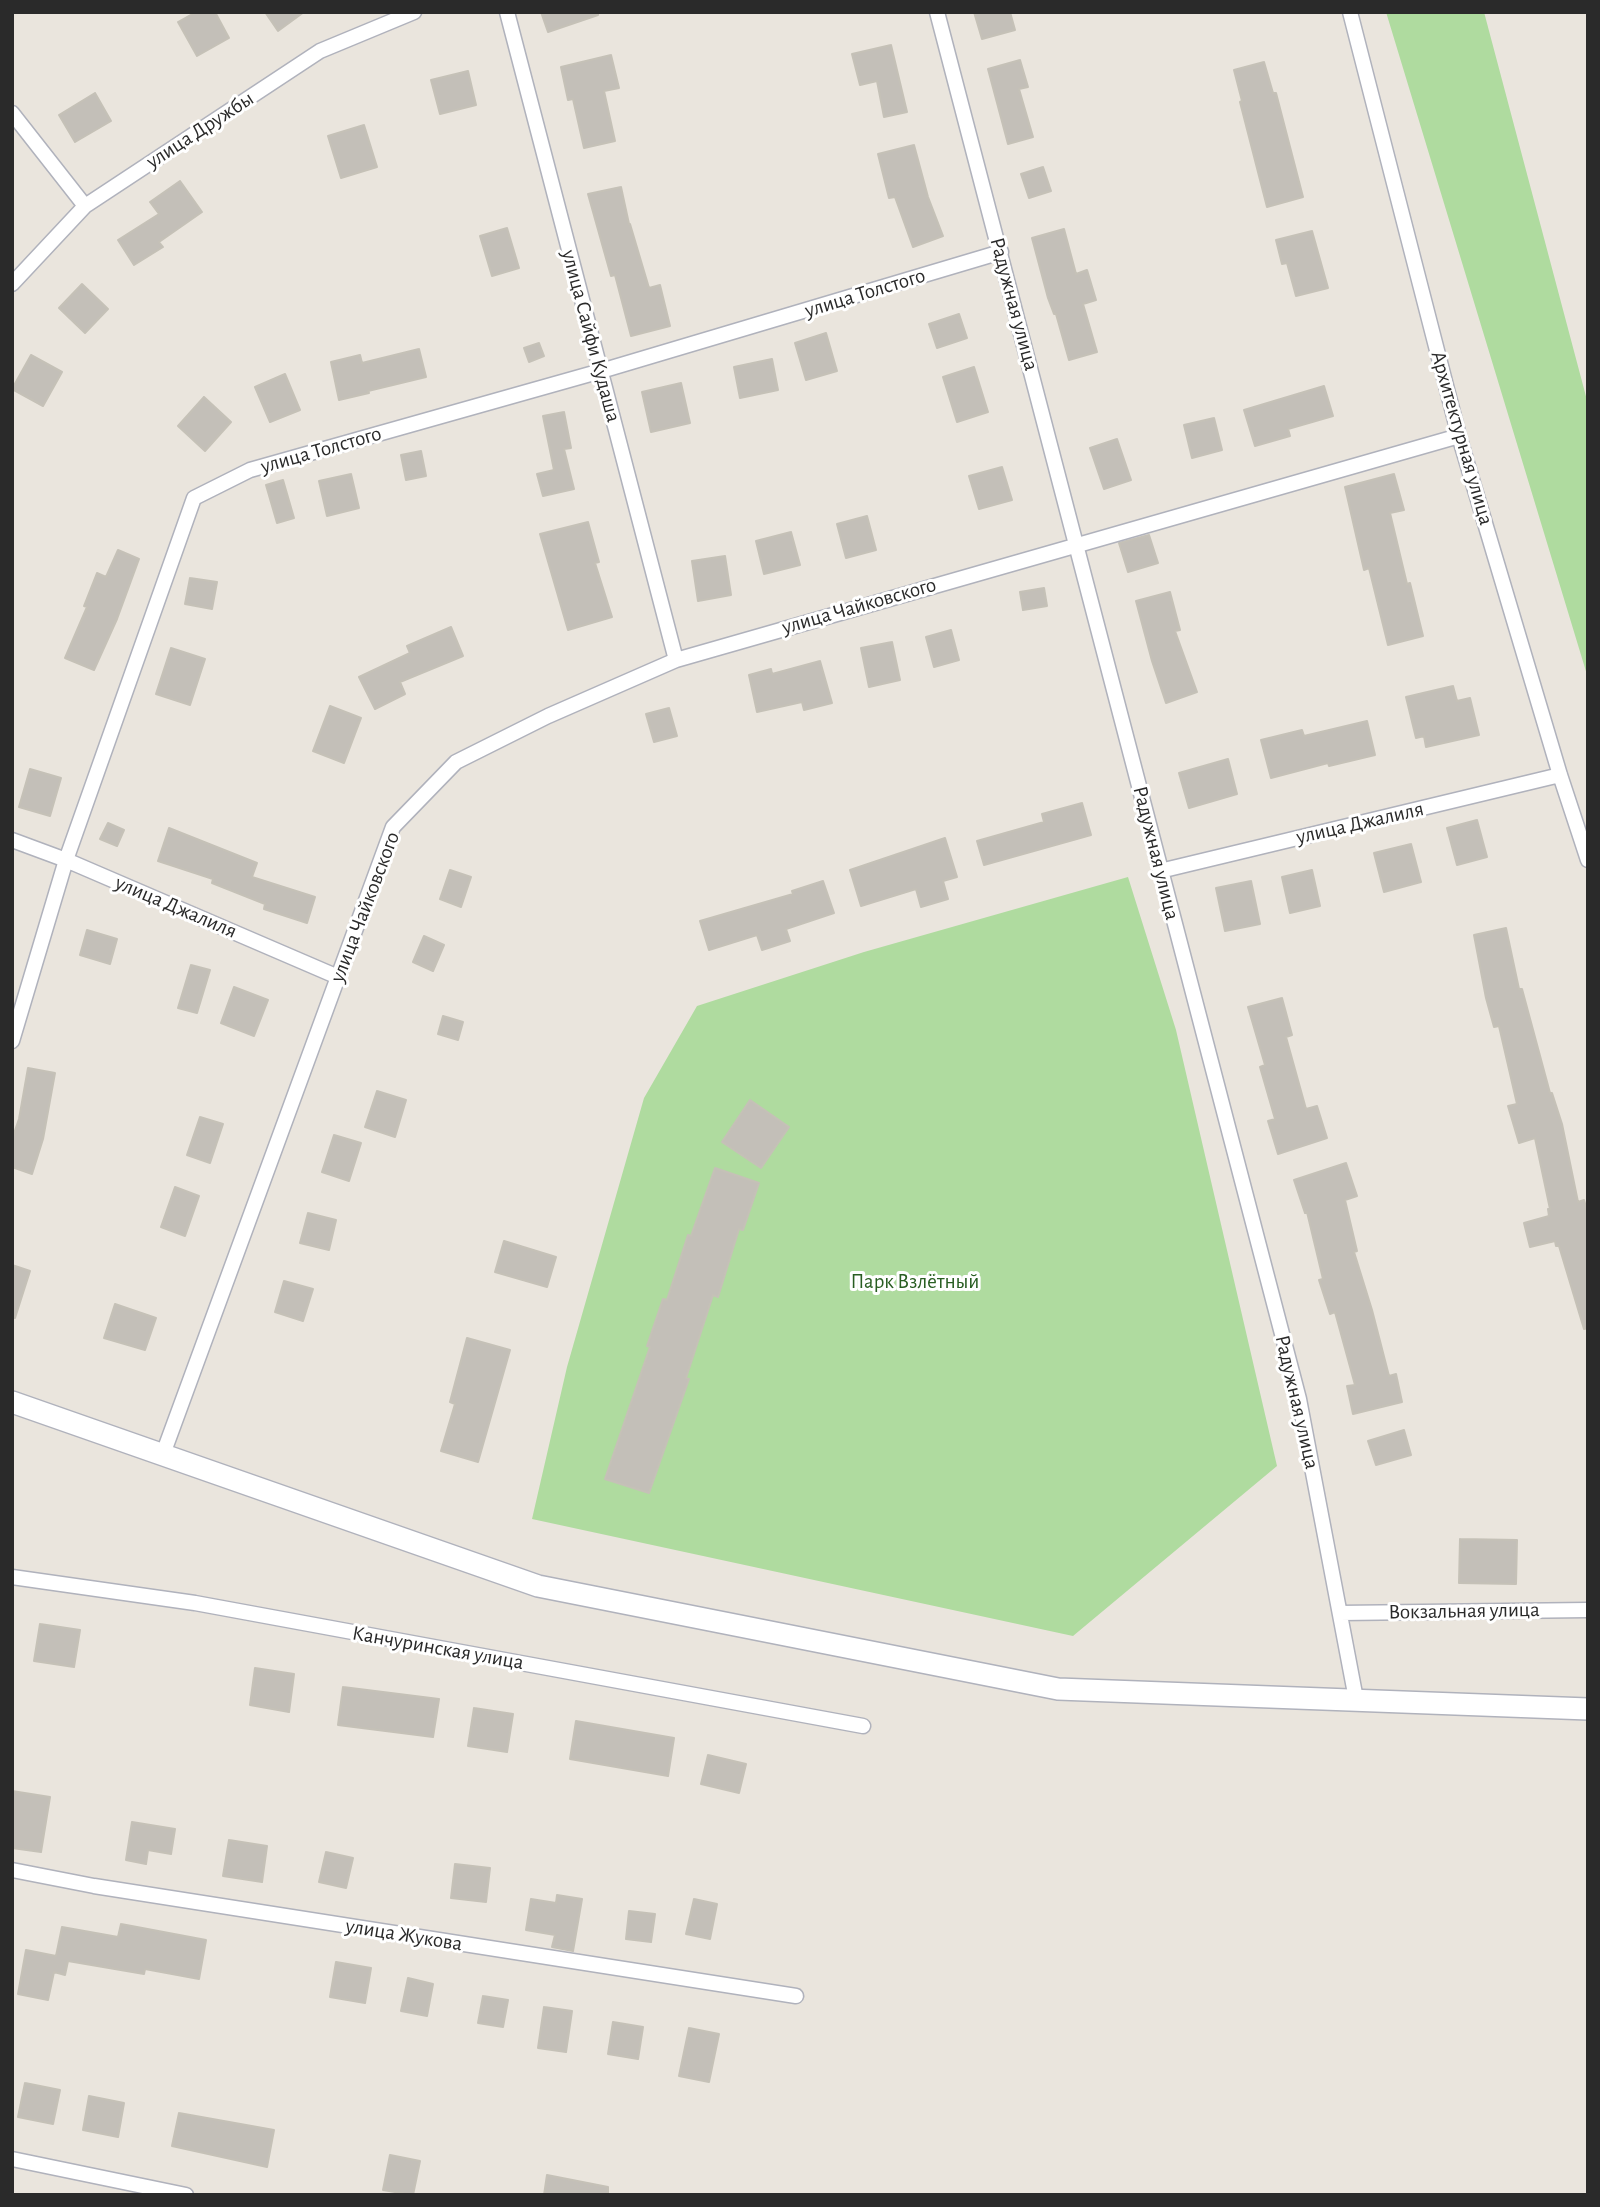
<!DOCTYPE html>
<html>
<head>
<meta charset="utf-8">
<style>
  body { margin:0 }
  #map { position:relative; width:1600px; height:2207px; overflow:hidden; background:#eae5dd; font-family:"Alegreya Sans",sans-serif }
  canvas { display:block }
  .frame { position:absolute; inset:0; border:14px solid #2a2a2a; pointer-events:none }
</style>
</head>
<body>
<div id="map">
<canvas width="1600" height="2207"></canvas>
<div class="frame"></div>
</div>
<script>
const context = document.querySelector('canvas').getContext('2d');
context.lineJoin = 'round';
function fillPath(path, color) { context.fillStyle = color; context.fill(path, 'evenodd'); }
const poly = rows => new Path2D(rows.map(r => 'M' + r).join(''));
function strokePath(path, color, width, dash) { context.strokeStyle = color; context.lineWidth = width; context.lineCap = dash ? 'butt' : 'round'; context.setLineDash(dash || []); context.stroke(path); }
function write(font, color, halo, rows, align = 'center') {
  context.font = font + ' "Alegreya Sans",sans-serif'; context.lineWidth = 6; context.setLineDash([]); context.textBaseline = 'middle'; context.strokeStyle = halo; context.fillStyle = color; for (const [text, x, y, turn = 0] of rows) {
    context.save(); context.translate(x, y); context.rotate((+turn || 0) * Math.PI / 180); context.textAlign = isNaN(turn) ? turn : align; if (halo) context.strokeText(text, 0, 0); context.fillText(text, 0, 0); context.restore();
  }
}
fillPath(poly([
  [1386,12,1484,12,1588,404,1588,678],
  [1128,877,1176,1030,1277,1466,1073,1636,532,1519,567,1367,644,1098,697,1006,864,952]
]), '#afdb9f');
const building = poly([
  [196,12,215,12,229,38,197,56,178,22,196,12],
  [265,12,304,12,278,31,265,12],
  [541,12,598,12,598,15,548,32,541,12],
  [974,12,1010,12,1015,30,982,39,974,12],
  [891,45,907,112,884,117,877,81,860,85,852,54,891,45],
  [611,55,619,88,604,91,615,141,584,148,573,99,568,100,561,67,611,55],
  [1020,60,1028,87,1019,89,1033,137,1008,144,988,69,1020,60],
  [1264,62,1273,93,1276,93,1303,197,1267,207,1240,102,1242,101,1234,70,1264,62],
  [468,71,476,105,440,114,431,80,468,71],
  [95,93,111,121,75,142,59,115,95,93],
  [364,125,377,167,341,178,328,136,364,125],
  [914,145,928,197,943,236,913,247,895,197,889,198,878,154,914,145],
  [1043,167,1051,191,1029,198,1021,174,1043,167],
  [180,181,202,212,159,242,163,247,134,265,118,240,159,214,150,202,180,181],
  [621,187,629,224,630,224,649,288,660,285,670,326,631,336,615,275,611,276,588,194,621,187],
  [507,228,519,268,492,276,480,236,507,228],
  [1064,229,1076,274,1087,270,1096,300,1083,304,1097,352,1069,360,1056,314,1054,314,1048,298,1032,238,1064,229],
  [1312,231,1328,288,1296,296,1287,263,1282,264,1276,240,1312,231],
  [82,284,108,309,85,333,59,308,82,284],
  [959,314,967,338,937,348,929,324,959,314],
  [826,333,837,371,806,380,795,343,826,333],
  [539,343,544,356,529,362,524,348,539,343],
  [419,349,426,377,368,391,369,393,339,400,331,362,360,355,362,363,419,349],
  [31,355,62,372,43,406,12,389,31,355],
  [772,359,778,390,740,398,734,367,772,359],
  [974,367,988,412,957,422,943,377,974,367],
  [285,374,300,410,270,422,255,387,285,374],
  [681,383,690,423,651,432,642,392,681,383],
  [1324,386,1333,416,1288,429,1290,436,1255,446,1244,410,1324,386],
  [204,397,231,422,205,451,178,426,204,397],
  [564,412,571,448,564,449,574,489,543,496,537,474,554,470,543,416,564,412],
  [1214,418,1222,450,1192,458,1184,425,1214,418],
  [1117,439,1131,480,1104,489,1090,448,1117,439],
  [421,451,426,476,406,480,401,455,421,451],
  [1002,467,1012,500,979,509,969,476,1002,467],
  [351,474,359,508,327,516,319,481,351,474],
  [1394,474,1404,510,1390,513,1407,584,1410,583,1423,636,1388,645,1369,568,1364,570,1345,487,1394,474],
  [283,480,294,518,277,523,266,485,283,480],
  [867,516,876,550,846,558,837,524,867,516],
  [588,522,599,562,595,563,612,617,568,630,540,534,588,522],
  [791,532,800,565,764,574,756,541,791,532],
  [1149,535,1158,563,1128,572,1119,543,1149,535],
  [118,550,139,559,117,619,94,670,65,658,87,607,84,606,97,573,106,577,118,550],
  [725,556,731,595,698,601,692,561,725,556],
  [190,578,217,582,212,609,185,604,190,578],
  [1044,588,1047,606,1023,610,1020,592,1044,588],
  [1170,592,1180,630,1175,631,1197,692,1166,703,1152,661,1136,601,1170,592],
  [451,627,463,656,400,682,405,694,375,709,359,677,410,653,407,646,451,627],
  [951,630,959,660,934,667,926,637,951,630],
  [892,642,900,680,869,687,861,648,892,642],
  [171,648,205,659,190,705,156,694,171,648],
  [820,661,832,703,804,710,802,702,757,712,749,675,771,669,772,674,820,661],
  [1453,686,1457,701,1470,698,1479,735,1426,747,1424,736,1416,738,1406,697,1453,686],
  [330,706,361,718,344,763,313,751,330,706],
  [669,708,677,736,654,742,646,714,669,708],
  [1367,721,1375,755,1329,766,1328,763,1271,778,1261,740,1302,730,1304,736,1367,721],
  [1228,759,1237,794,1189,808,1179,773,1228,759],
  [30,769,61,778,50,816,19,807,30,769],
  [1082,803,1091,835,984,865,977,841,1044,822,1042,814,1082,803],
  [1477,820,1487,857,1457,865,1447,828,1477,820],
  [108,823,124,830,117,846,100,839,108,823],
  [169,828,257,863,252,877,315,897,307,923,264,909,265,904,212,883,213,879,158,861,169,828],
  [945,838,957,877,943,881,948,899,921,907,916,889,861,906,850,870,945,838],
  [1411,844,1421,882,1384,892,1374,853,1411,844],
  [450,870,471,877,461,907,440,899,450,870],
  [1312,870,1320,906,1290,913,1282,877,1312,870],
  [823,881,834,913,786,929,790,941,762,950,757,935,709,950,700,921,793,894,792,891,823,881],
  [1251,881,1260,924,1225,931,1216,888,1251,881],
  [1506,928,1519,989,1522,989,1550,1093,1552,1093,1562,1124,1578,1202,1584,1200,1588,1213,1588,1328,1584,1329,1559,1246,1556,1246,1555,1241,1530,1247,1524,1223,1549,1216,1548,1209,1550,1209,1535,1138,1519,1143,1508,1106,1517,1104,1499,1026,1494,1027,1486,998,1474,935,1506,928],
  [87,930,117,939,110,964,80,955,87,930],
  [424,936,444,945,433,971,413,962,424,936],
  [191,965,210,970,197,1013,178,1008,191,965],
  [234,987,268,1000,254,1036,221,1023,234,987],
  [1282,998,1292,1035,1286,1037,1306,1109,1317,1106,1327,1138,1278,1154,1268,1121,1275,1119,1260,1067,1265,1065,1248,1007,1282,998],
  [443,1016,463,1022,458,1040,438,1034,443,1016],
  [28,1068,55,1073,43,1139,32,1174,12,1167,12,1139,19,1119,28,1068],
  [377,1091,406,1100,395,1137,365,1127,377,1091],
  [750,1100,789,1127,761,1168,722,1142,750,1100],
  [200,1117,223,1124,210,1163,187,1155,200,1117],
  [334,1135,361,1143,349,1181,322,1172,334,1135],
  [1346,1163,1357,1196,1345,1200,1357,1251,1354,1252,1372,1310,1389,1376,1396,1374,1402,1402,1353,1414,1347,1386,1355,1385,1335,1312,1330,1314,1319,1280,1323,1279,1307,1212,1305,1213,1294,1180,1346,1163],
  [715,1168,759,1183,743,1230,739,1229,718,1297,713,1295,686,1378,689,1379,649,1493,605,1479,650,1347,647,1346,663,1299,667,1300,688,1235,691,1236,715,1168],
  [175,1187,199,1196,185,1236,161,1227,175,1187],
  [308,1213,336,1220,329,1250,300,1243,308,1213],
  [504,1241,556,1257,547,1287,495,1272,504,1241],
  [12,1265,30,1271,15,1318,12,1317,12,1265],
  [284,1281,313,1289,303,1321,275,1312,284,1281],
  [115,1304,156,1318,145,1350,104,1338,115,1304],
  [467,1338,510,1350,478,1462,441,1451,455,1404,450,1402,467,1338],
  [1404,1430,1411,1455,1376,1465,1368,1441,1404,1430],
  [1460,1539,1517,1540,1516,1584,1459,1583,1460,1539],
  [40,1624,80,1630,74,1667,34,1661,40,1624],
  [255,1668,294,1674,289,1712,250,1705,255,1668],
  [343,1687,439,1699,433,1737,338,1725,343,1687],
  [474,1708,513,1714,507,1752,468,1746,474,1708],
  [576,1721,674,1738,668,1776,570,1759,576,1721],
  [708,1755,746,1764,739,1793,701,1784,708,1755],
  [12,1791,50,1797,41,1852,12,1848,12,1791],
  [132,1822,175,1829,171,1854,148,1850,146,1864,126,1860,132,1822],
  [229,1840,267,1846,262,1882,223,1876,229,1840],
  [326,1852,353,1858,346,1888,319,1882,326,1852],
  [455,1864,490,1868,486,1902,451,1898,455,1864],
  [557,1895,582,1899,573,1951,552,1947,555,1935,526,1930,531,1899,556,1903,557,1895],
  [694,1899,717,1904,710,1939,686,1934,694,1899],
  [629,1911,655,1914,651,1942,626,1939,629,1911],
  [121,1924,206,1940,199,1979,145,1969,144,1974,68,1961,65,1975,54,1972,48,2000,18,1994,26,1950,56,1956,62,1927,118,1937,121,1924],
  [336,1962,371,1968,365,2003,330,1997,336,1962],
  [408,1978,433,1984,427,2016,401,2011,408,1978],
  [483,1996,508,2000,503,2027,478,2023,483,1996],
  [544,2007,572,2011,566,2052,538,2048,544,2007],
  [613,2022,643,2027,638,2059,608,2054,613,2022],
  [689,2028,719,2034,709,2082,679,2076,689,2028],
  [25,2083,60,2090,53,2124,18,2117,25,2083],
  [89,2096,124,2103,118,2137,83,2130,89,2096],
  [179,2113,274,2130,267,2167,172,2146,179,2113],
  [390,2155,420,2161,413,2195,383,2190,390,2155],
  [547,2175,608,2187,608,2195,544,2195,547,2175]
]);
fillPath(building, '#c3bfb8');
strokePath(building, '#c5c1b7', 2);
const street = poly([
  [507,12,676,660],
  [937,12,1299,1399,1356,1699],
  [1350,12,1459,436,1560,775,1588,860],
  [12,113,85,206],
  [12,284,85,206,320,51,414,12],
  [12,840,66,860,338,977],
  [1160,871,1560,775],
  [12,1041,66,860,194,498,250,470,601,371,1001,252],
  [163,1454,393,827,456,762,548,716,676,660,1459,436],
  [12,1577,195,1603,863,1726],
  [1340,1613,1588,1610],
  [12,1870,94,1886,796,1996],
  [12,2159,186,2195]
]);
const secondary = poly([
  [12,1402,538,1586,1058,1689,1588,1709]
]);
strokePath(street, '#b0b2bc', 17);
strokePath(secondary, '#b0b2bc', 24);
strokePath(street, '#fff', 14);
strokePath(secondary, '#fff', 21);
write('21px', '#2a2a2a', '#fff', [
  ["улица Дружбы",200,130,-33],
  ["улица Толстого",865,293,-17],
  ["Радужная улица",1014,304,75],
  ["улица Сайфи Кудаша",591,336,75],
  ["Архитектурная улица",1462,438,74],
  ["улица Толстого",321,450,-16],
  ["улица Чайковского",859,606,-16],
  ["улица Джалиля",1360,823,-13],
  ["Радужная улица",1156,853,76],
  ["улица Джалиля",176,907,23],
  ["улица Чайковского",365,907,-69],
  ["Радужная улица",1297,1402,77],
  ["Вокзальная улица",1464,1611,-1],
  ["Канчуринская улица",438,1648,10],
  ["улица Жукова",404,1935,9]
]);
write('21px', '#295e22', '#fff', [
  ["Парк Взлётный",915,1282]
]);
</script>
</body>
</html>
